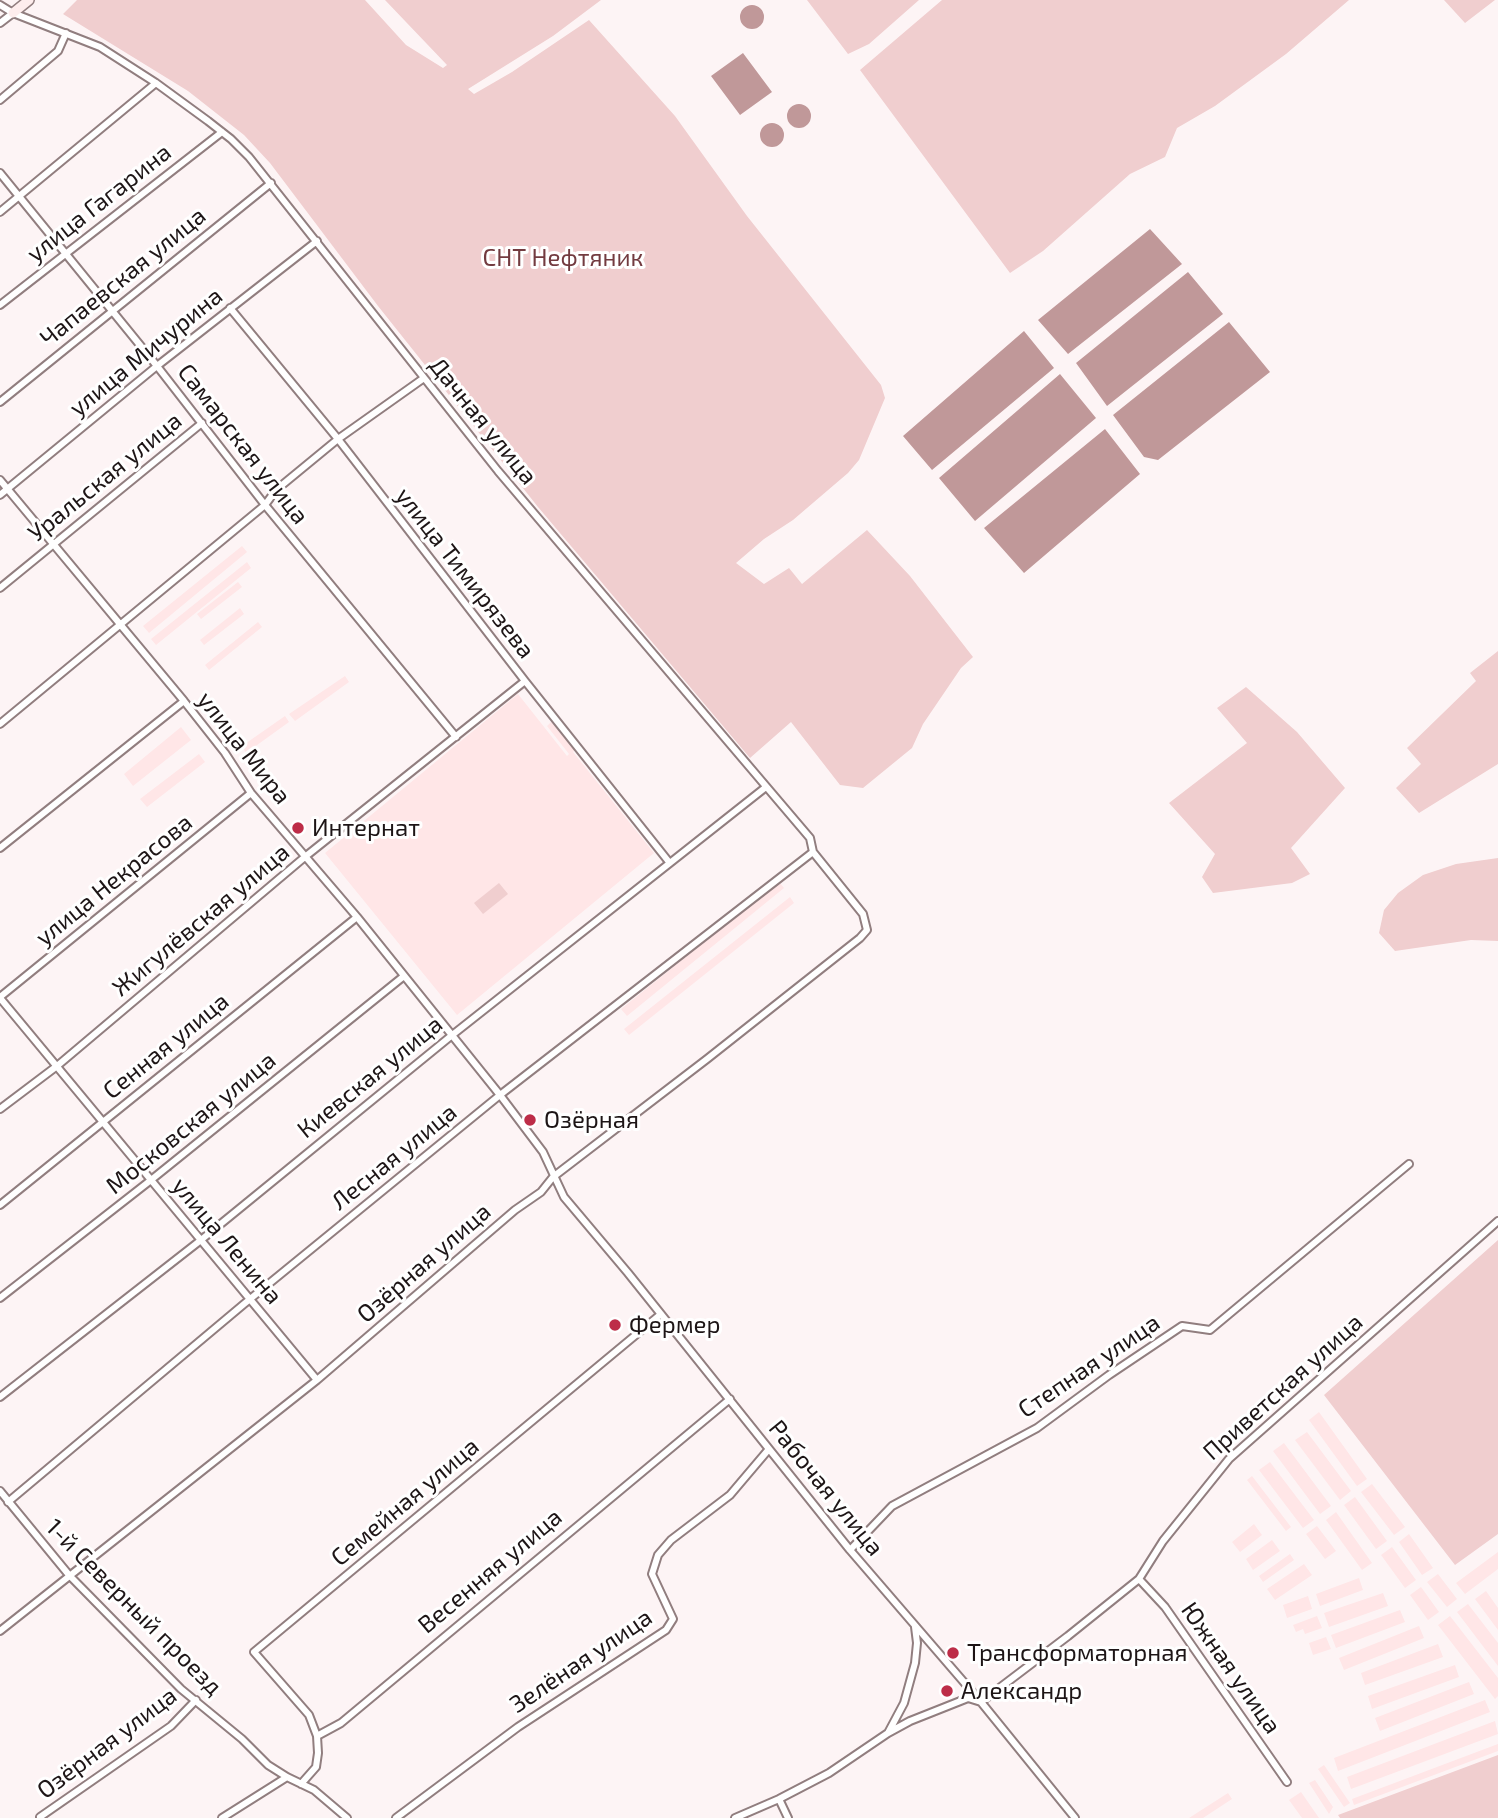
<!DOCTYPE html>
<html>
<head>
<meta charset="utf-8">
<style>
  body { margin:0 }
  canvas { display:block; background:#fdf4f5 }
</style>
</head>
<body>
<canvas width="1498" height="1818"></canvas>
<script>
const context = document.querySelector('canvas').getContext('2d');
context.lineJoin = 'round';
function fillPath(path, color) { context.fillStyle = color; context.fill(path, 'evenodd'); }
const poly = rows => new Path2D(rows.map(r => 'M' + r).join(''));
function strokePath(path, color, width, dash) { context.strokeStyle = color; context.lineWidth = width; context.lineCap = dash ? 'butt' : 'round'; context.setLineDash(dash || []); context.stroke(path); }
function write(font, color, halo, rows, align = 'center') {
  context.font = font + ' "Exo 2",sans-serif'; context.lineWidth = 6; context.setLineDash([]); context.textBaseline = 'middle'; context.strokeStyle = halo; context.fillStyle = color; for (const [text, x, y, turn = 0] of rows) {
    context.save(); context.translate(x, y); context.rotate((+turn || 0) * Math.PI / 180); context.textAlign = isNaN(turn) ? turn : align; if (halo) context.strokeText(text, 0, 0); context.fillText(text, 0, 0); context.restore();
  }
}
fillPath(poly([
  [242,546,247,552,149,633,143,626],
  [247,562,251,568,156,645,151,639],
  [238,582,242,587,201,619,197,614],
  [240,608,244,614,204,645,200,640],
  [258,622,262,627,209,670,205,665],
  [345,676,349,682,295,721,289,714],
  [518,694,567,756,569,754,547,726,552,721,575,750,573,752,654,853,457,1015,325,853],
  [285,716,289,722,246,753,242,746],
  [181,727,191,740,133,786,124,774],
  [199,754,205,762,147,807,140,799],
  [779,882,784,888,627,1016,621,1009],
  [790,897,794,903,629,1035,624,1029],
  [1319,1412,1367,1479,1357,1486,1309,1420],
  [1307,1432,1351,1491,1340,1500,1295,1440],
  [1284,1443,1331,1506,1320,1514,1273,1451],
  [1270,1462,1314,1520,1303,1528,1259,1470],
  [1252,1476,1291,1527,1286,1531,1247,1480],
  [1372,1484,1405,1527,1394,1535,1361,1492],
  [1355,1497,1387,1541,1376,1549,1344,1505],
  [1336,1512,1372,1563,1362,1570,1326,1520],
  [1254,1524,1262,1535,1240,1552,1232,1542],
  [1317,1526,1336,1551,1325,1559,1306,1534],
  [1409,1534,1433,1568,1422,1575,1399,1542],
  [1272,1540,1280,1551,1253,1570,1246,1559],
  [1392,1547,1416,1580,1405,1588,1381,1555],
  [1498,1552,1498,1569,1465,1594,1456,1583],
  [1290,1554,1294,1560,1263,1582,1259,1576],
  [1304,1564,1312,1575,1275,1600,1267,1589],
  [1438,1574,1457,1599,1447,1607,1427,1582],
  [1359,1578,1363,1590,1320,1606,1316,1594],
  [1421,1587,1439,1612,1428,1620,1410,1595],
  [1486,1591,1498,1608,1498,1630,1475,1599],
  [1383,1593,1388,1606,1329,1627,1324,1613],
  [1308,1596,1312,1609,1287,1618,1283,1605],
  [1468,1604,1498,1643,1498,1666,1457,1612],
  [1400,1610,1405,1622,1336,1648,1331,1635],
  [1317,1616,1322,1628,1305,1634,1303,1629,1296,1632,1293,1625],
  [1450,1616,1498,1678,1498,1696,1495,1699,1438,1625],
  [1419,1626,1424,1638,1344,1670,1339,1658],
  [1326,1637,1331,1649,1313,1655,1309,1643],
  [1438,1644,1443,1657,1365,1685,1361,1673],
  [1455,1665,1459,1677,1372,1709,1368,1696],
  [1469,1682,1474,1694,1380,1731,1375,1718],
  [1485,1700,1490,1712,1338,1771,1334,1758],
  [1495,1721,1498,1734,1351,1789,1347,1777],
  [1498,1744,1498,1751,1354,1805,1352,1799],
  [1324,1765,1350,1803,1344,1807,1318,1769],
  [1315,1780,1333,1807,1329,1814,1309,1783],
  [1301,1792,1319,1818,1302,1818,1289,1800],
  [1228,1793,1232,1799,1203,1818,1189,1818]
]), '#ffe6e7');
fillPath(poly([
  [77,0,365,0,406,45,443,68,447,65,385,0,601,0,553,36,468,89,474,94,512,72,589,20,675,116,747,216,881,385,885,398,859,460,848,473,793,520,764,539,736,563,764,584,789,568,802,584,867,530,910,576,973,657,961,668,923,724,912,748,863,788,840,785,791,722,750,758,538,507,378,306,270,163,244,135,188,91,63,14],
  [807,0,919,0,869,44,848,54],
  [942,0,1349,0,1286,54,1215,106,1177,128,1165,157,1130,174,1043,251,1010,273,860,70],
  [1444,0,1495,0,1465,23],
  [1498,651,1498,764,1419,813,1396,788,1421,764,1407,748,1476,681,1470,673],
  [1246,687,1297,732,1345,788,1291,848,1310,874,1292,883,1213,893,1202,877,1215,854,1169,803,1247,743,1217,708],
  [1498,858,1498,941,1471,940,1395,951,1379,933,1384,910,1398,893,1423,875,1456,864],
  [499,883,508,894,483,914,474,903],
  [1498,1240,1498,1534,1455,1565,1324,1395],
  [1498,1755,1498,1818,1340,1818,1338,1815]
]), '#f0cecf');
fillPath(poly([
  '740 17a12 12 0 1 1 24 0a12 12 0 1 1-24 0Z',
  [743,53,772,92,740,115,711,76],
  '787 116a12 12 0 1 1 24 0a12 12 0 1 1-24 0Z',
  '760 135a12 12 0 1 1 24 0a12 12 0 1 1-24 0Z',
  [1150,229,1182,264,1068,354,1038,320],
  [1188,272,1223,314,1107,406,1076,363],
  [1229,322,1270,372,1158,460,1144,457,1113,415],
  [1024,331,1054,368,932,470,903,436],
  [1060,374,1096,418,975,521,939,478],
  [1105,429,1140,474,1024,573,984,528]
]), '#c09899');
const street = poly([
  [0,5,13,13,100,47,156,83,208,121,231,139,249,157,498,471,810,838,813,852,863,914,867,930,860,938,707,1059,553,1177,541,1192,515,1210,317,1380,0,1631],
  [0,23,13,13],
  [0,100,58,51,66,33],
  [0,173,157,366,265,505,456,737],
  [0,212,156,83],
  [0,305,222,132],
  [230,308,338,439,525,681,669,862],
  [0,402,271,183],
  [0,480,184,701,225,753,251,793,357,917,500,1095,543,1152,564,1197,628,1273,850,1550,981,1702,1075,1818],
  [0,495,157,366,317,241],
  [0,588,202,423],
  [0,724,265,505,276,490,338,439,424,378],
  [0,848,184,701],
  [0,997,251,793],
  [0,998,317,1380],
  [0,1109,57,1066,306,856,525,681],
  [0,1205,357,917],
  [0,1298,151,1180,404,976],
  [0,1397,201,1240,451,1036,766,787],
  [0,1491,69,1575,181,1689,242,1739,268,1765,287,1777,314,1790,347,1818],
  [8,1502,244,1304,500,1095,813,852],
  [850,1550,892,1506,1037,1428,1109,1375,1182,1326,1210,1330,1409,1164],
  [1139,1579,1165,1607,1287,1782],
  [888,1733,904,1703,915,1663,917,1643,915,1627],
  [317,1736,309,1715,254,1652,661,1314],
  [301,1784,316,1767,318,1753,317,1736,341,1723,730,1399],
  [779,1799,788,1818],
  [40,1817,171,1726,196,1700],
  [222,1818,287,1777],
  [396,1818,518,1727,666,1630,673,1619,652,1574,658,1555,671,1540,730,1495,769,1449],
  [735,1818,779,1799,829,1773,888,1733,910,1721,968,1698,981,1702,1068,1636,1139,1579,1163,1541,1229,1459,1498,1221]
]);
const secondary = poly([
  [13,13,29,0]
]);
strokePath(street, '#917e7f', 10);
strokePath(secondary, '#917e7f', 12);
strokePath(street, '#fff', 6);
strokePath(secondary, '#feeded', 9);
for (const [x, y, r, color] of [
  [298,828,7,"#bd2d48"],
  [530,1120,7,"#bd2d48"],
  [615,1325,7,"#bd2d48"],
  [953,1653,7,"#bd2d48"],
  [947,1691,7,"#bd2d48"]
]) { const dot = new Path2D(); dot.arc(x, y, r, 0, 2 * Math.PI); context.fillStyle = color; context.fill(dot); strokePath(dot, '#fff', 2.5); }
write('24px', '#1d1516', '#fff', [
  ["улица Гагарина",99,203,-38],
  ["Чапаевская улица",123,277,-39],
  ["улица Мичурина",146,352,-39],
  ["Дачная улица",483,421,51],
  ["Самарская улица",243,444,52],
  ["Уральская улица",105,477,-39],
  ["улица Тимирязева",465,573,52],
  ["улица Мира",244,748,52],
  ["улица Некрасова",114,880,-39],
  ["Жигулёвская улица",201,920,-40],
  ["Сенная улица",166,1046,-39],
  ["Киевская улица",370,1077,-39],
  ["Московская улица",191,1123,-39],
  ["Лесная улица",394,1157,-39],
  ["улица Ленина",227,1241,50],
  ["Озёрная улица",424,1263,-41],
  ["Степная улица",1089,1366,-34],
  ["Приветская улица",1283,1387,-42],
  ["Рабочая улица",826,1488,51],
  ["Семейная улица",405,1502,-40],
  ["Весенняя улица",490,1571,-40],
  ["1-й Северный проезд",134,1607,45],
  ["Зелёная улица",581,1661,-34],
  ["Южная улица",1231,1668,55],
  ["Озёрная улица",107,1743,-37]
]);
write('24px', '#733b40', '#fff', [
  ["СНТ Нефтяник",563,258]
]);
write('24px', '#1d1516', '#fff', [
  ["Интернат",312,828],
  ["Озёрная",544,1120],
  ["Фермер",629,1325],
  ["Трансформаторная",967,1653],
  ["Александр",961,1691]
], 'left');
</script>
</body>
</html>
